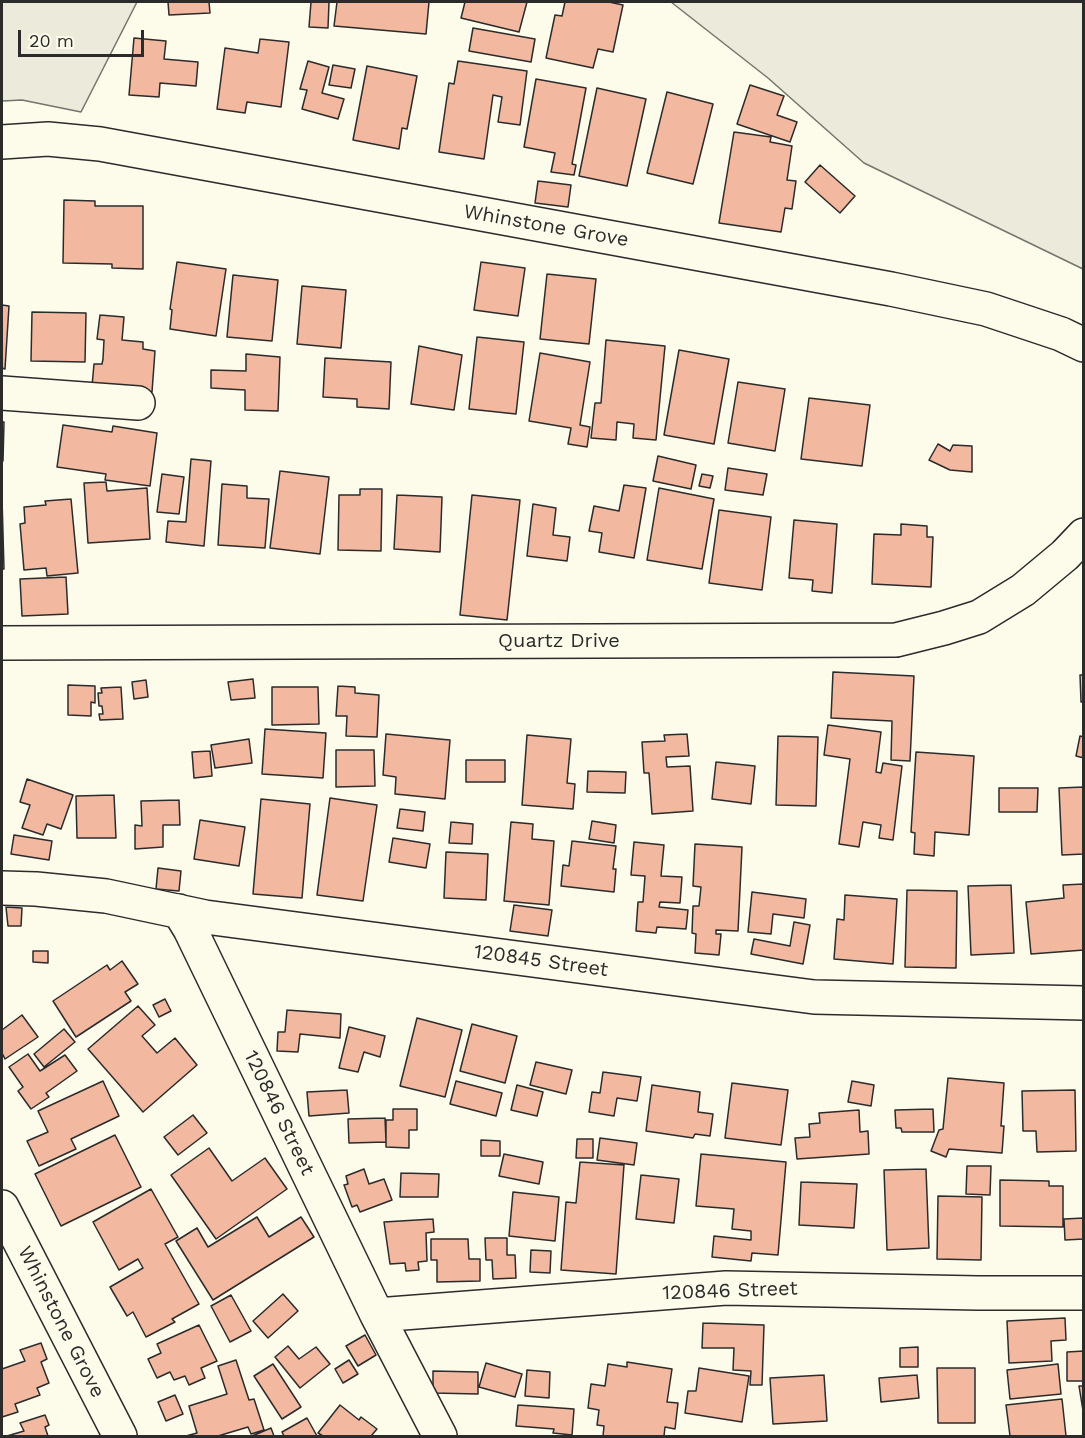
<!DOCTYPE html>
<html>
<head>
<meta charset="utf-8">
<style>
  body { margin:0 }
  #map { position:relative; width:1085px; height:1438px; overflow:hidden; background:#fdfbea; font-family:"Work Sans",sans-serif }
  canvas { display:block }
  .frame { position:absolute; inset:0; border:3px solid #2b2b2b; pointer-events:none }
  .scale { position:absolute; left:18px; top:30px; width:126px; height:27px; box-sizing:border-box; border:3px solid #2b2b2b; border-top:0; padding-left:8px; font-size:18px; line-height:21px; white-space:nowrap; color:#2b2b2b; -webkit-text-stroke:4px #fdfbea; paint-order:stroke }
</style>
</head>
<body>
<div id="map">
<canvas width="1085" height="1438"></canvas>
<div class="frame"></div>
<div class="scale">20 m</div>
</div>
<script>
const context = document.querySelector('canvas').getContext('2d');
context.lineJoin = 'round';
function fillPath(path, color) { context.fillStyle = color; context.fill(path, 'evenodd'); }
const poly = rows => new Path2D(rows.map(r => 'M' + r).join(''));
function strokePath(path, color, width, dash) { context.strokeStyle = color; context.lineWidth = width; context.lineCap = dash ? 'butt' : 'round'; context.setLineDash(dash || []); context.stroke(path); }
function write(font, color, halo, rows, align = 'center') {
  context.font = font + ' "Work Sans",sans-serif'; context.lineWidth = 4.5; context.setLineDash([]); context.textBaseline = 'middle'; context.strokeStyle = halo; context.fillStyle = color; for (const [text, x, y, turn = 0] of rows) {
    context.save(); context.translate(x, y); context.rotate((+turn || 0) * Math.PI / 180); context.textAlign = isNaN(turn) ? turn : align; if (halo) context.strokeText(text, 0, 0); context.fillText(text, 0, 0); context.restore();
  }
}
const green = poly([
  [2,2,137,2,81,112,22,100,2,101,2,2],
  [671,2,1083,2,1083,269,864,163,768,78,671,2]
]);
fillPath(green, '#ecebdb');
strokePath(green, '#74746e', 1.5);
const building = poly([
  [168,2,209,2,210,13,169,15,168,2],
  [311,2,329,2,328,28,309,27,311,2],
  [337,2,429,2,426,34,334,26,337,2],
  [465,2,527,2,519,32,461,18,465,2],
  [565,2,609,2,623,5,613,52,598,49,593,68,546,58,555,15,562,16,565,2],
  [473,28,535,39,531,62,469,51,473,28],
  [134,38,166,41,164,59,198,62,196,86,160,83,159,97,129,95,134,38],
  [260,39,289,42,281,107,247,102,245,113,217,109,225,48,258,53,260,39],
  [308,61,329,67,322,93,344,99,338,119,302,109,307,90,300,89,308,61],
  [458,61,527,71,520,125,498,122,502,97,493,95,484,159,439,152,449,83,454,84,458,61],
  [333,65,355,69,351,88,329,85,333,65],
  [367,66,417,76,407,129,402,128,399,149,353,140,367,66],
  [536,79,586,88,572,164,576,165,574,175,551,172,555,153,524,147,536,79],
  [750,85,784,96,777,115,797,122,790,142,737,124,750,85],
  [597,88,646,99,627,186,579,176,597,88],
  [667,92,713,104,693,184,647,173,667,92],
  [734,132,771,137,770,142,792,146,787,180,796,181,792,209,785,208,781,232,719,223,734,132],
  [820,165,855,196,840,213,805,182,820,165],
  [538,181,571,185,568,207,535,203,538,181],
  [64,200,95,201,95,206,143,206,143,269,112,268,112,264,63,263,64,200],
  [177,262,226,269,216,336,170,329,172,310,170,309,177,262],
  [481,262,525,268,518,316,474,310,481,262],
  [547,274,596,279,589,344,540,339,547,274],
  [233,275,278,280,272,341,227,337,233,275],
  [302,286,346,290,341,348,297,344,302,286],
  [2,305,9,306,5,369,2,368,2,305],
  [32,312,86,313,85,362,31,361,32,312],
  [100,315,124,317,122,340,143,342,143,349,155,351,152,392,92,386,94,364,102,364,103,359,104,340,97,339,100,315],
  [477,337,524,342,516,414,469,409,477,337],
  [606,340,665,346,656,440,633,438,634,424,617,422,616,440,591,438,595,403,601,403,606,340],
  [419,346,462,355,454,410,411,404,419,346],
  [679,350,729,359,714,444,664,435,679,350],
  [540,353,590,362,580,425,590,427,587,447,568,444,571,428,529,421,540,353],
  [246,354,280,357,278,411,245,410,245,390,211,388,211,370,246,371,246,354],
  [325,358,391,362,389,409,357,407,357,399,323,397,325,358],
  [738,382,785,389,775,451,728,443,738,382],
  [809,398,870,405,862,466,801,459,809,398],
  [2,422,4,422,3,461,2,461,2,422],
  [63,425,112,432,113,426,157,433,150,486,105,480,106,474,57,467,63,425],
  [938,444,950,451,953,445,972,446,972,472,950,470,929,460,938,444],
  [658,456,696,465,691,489,653,481,658,456],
  [191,459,211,461,204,546,166,542,168,521,186,522,191,459],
  [728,468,767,474,763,495,725,490,728,468],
  [280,471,329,477,320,554,270,548,280,471],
  [162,474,184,477,179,514,157,512,162,474],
  [702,474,713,476,710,488,699,486,702,474],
  [106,482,107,491,147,488,150,539,88,543,84,483,106,482],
  [222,484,247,486,247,498,269,499,265,548,218,545,222,484],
  [624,485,646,488,634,558,599,552,602,533,589,531,594,506,619,511,624,485],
  [659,488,714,499,702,569,647,560,659,488],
  [360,489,382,489,381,551,338,550,339,495,360,495,360,489],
  [397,495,442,497,440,552,394,549,397,495],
  [472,495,520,500,507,620,460,615,472,495],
  [2,498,4,569,2,569,2,498],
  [71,499,78,573,47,576,46,568,24,570,20,524,25,523,24,507,46,505,45,501,71,499],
  [533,504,556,508,553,535,570,537,567,561,527,556,533,504],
  [719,510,771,517,762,590,709,583,719,510],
  [794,520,837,524,832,593,812,591,813,580,789,578,794,520],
  [901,524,927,526,927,537,933,537,931,587,872,584,874,534,901,535,901,524],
  [66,577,68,614,22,616,20,579,66,577],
  [833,672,914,676,910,761,891,760,892,721,831,718,833,672],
  [1080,675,1084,675,1084,702,1081,702,1080,675],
  [253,679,255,698,231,700,228,682,253,679],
  [146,680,148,697,134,699,132,682,146,680],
  [68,685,95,686,95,703,91,702,91,716,68,715,68,685],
  [338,686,355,687,355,693,379,695,377,737,346,736,347,716,336,716,338,686],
  [121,687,123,719,100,720,99,714,103,714,102,706,99,706,98,693,102,693,101,688,121,687],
  [272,687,318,687,319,724,272,725,272,687],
  [828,725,881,732,876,772,881,773,883,763,902,766,893,840,879,838,881,825,863,822,859,847,839,844,850,759,824,755,828,725],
  [265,729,326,733,323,778,262,774,265,729],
  [386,734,450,740,445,799,395,794,396,777,383,775,386,734],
  [687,734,689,756,666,757,667,767,690,766,693,811,652,814,649,773,644,773,642,742,665,741,664,735,687,734],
  [527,735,571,739,567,783,575,784,573,809,522,805,527,735],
  [778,736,818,737,816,806,776,805,778,736],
  [1080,736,1084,737,1084,758,1076,756,1080,736],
  [249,739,252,763,215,768,211,745,249,739],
  [336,750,374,750,375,786,336,787,336,750],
  [210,751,212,776,194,778,192,752,210,751],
  [916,752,974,756,969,835,935,832,934,856,914,854,915,833,911,832,916,752],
  [466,760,505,760,505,782,466,782,466,760],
  [716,762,755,766,751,804,712,799,716,762],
  [588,771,626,772,625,793,587,792,588,771],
  [27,779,73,795,61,829,47,824,43,835,22,828,30,805,20,802,27,779],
  [1084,787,1084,854,1062,855,1059,788,1084,787],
  [999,788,1038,788,1037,812,999,812,999,788],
  [114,795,116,838,77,838,76,796,114,795],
  [330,798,377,805,363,901,317,895,330,798],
  [261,799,310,804,302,898,253,894,261,799],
  [179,800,180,825,163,825,163,847,135,849,135,825,142,826,141,801,179,800],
  [400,809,425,812,423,831,397,828,400,809],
  [200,820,245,827,239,866,194,859,200,820],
  [592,821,616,825,614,843,589,839,592,821],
  [451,822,473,824,472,844,449,843,451,822],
  [511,822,533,824,532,839,554,841,549,905,504,901,511,822],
  [14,835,52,841,49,860,11,854,14,835],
  [393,838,430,844,426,868,389,862,393,838],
  [572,841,616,846,613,869,616,869,614,892,561,886,563,865,569,866,572,841],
  [634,842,664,845,661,876,682,877,680,903,660,902,659,907,688,910,686,929,657,927,656,933,636,931,638,902,643,902,645,876,631,875,634,842],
  [695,844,742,847,738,931,716,930,716,934,721,934,719,955,695,953,696,934,692,933,693,906,699,906,701,887,693,886,695,844],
  [446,852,488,854,486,900,444,898,446,852],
  [158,868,181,871,179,891,156,889,158,868],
  [1084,884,1084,950,1031,954,1026,902,1064,898,1063,885,1084,884],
  [1011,885,1014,953,971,955,968,886,1011,885],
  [907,890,957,891,956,968,905,967,907,890],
  [752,892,806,899,804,918,773,914,771,934,748,932,752,892],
  [845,895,897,899,893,964,834,959,837,919,844,920,845,895],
  [514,905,552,910,548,936,510,931,514,905],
  [6,907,22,908,21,926,8,926,6,907],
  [794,922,810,925,803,964,751,954,754,939,790,946,794,922],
  [33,951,48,951,48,963,33,962,33,951],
  [122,961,138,984,125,992,131,1001,76,1037,53,1001,107,965,110,970,122,961],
  [165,999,171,1011,159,1017,153,1005,165,999],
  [138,1006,155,1025,142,1036,157,1053,175,1038,197,1065,143,1112,88,1049,138,1006],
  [287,1010,341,1014,340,1038,300,1034,298,1052,277,1051,278,1032,285,1032,287,1010],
  [22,1015,38,1037,5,1059,2,1053,2,1030,22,1015],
  [417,1018,462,1030,445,1097,400,1086,417,1018],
  [472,1024,517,1036,505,1083,460,1071,472,1024],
  [349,1027,385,1036,380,1057,364,1052,358,1072,339,1068,349,1027],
  [64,1029,75,1042,44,1067,34,1054,64,1029],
  [28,1054,40,1071,65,1055,77,1071,46,1093,49,1097,31,1109,18,1091,23,1087,9,1067,28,1054],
  [536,1062,572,1070,566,1094,530,1085,536,1062],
  [603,1072,641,1077,637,1101,617,1098,614,1116,589,1112,592,1092,600,1093,603,1072],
  [948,1078,1004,1083,1001,1126,1004,1126,1002,1153,949,1149,946,1157,931,1151,939,1130,943,1129,948,1078],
  [103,1081,119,1116,71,1139,76,1149,39,1166,27,1141,48,1132,38,1111,103,1081],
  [456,1081,502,1093,496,1116,450,1104,456,1081],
  [852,1081,874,1085,871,1106,848,1102,852,1081],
  [732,1083,788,1090,781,1145,725,1138,732,1083],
  [517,1085,543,1092,537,1116,511,1110,517,1085],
  [652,1085,700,1092,698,1112,713,1114,710,1136,695,1134,693,1138,646,1131,652,1085],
  [347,1090,349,1113,309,1116,307,1092,347,1090],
  [1075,1090,1076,1151,1037,1152,1036,1131,1023,1131,1022,1091,1075,1090],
  [393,1109,417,1109,417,1130,409,1130,409,1148,386,1147,386,1120,393,1120,393,1109],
  [933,1109,934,1132,902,1132,901,1128,896,1128,895,1110,933,1109],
  [859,1110,860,1132,868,1131,869,1154,797,1159,795,1138,810,1137,809,1124,820,1123,819,1113,859,1110],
  [193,1115,207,1133,178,1155,164,1137,193,1115],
  [385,1118,386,1142,349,1143,348,1119,385,1118],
  [115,1135,141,1187,61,1226,35,1174,115,1135],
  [600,1138,637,1143,634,1165,597,1160,600,1138],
  [577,1139,593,1139,593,1158,576,1158,577,1139],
  [481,1140,500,1141,500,1156,481,1156,481,1140],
  [209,1148,232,1181,265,1158,287,1189,216,1239,171,1175,209,1148],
  [504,1154,543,1162,539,1184,499,1176,504,1154],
  [701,1154,786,1162,778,1255,752,1253,751,1261,712,1257,714,1236,751,1240,751,1231,732,1229,734,1209,696,1206,701,1154],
  [580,1162,624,1165,616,1274,561,1270,566,1202,576,1203,580,1162],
  [967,1166,991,1166,990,1195,966,1194,967,1166],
  [364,1169,369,1184,384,1179,392,1200,360,1212,357,1205,352,1207,344,1185,348,1184,346,1176,364,1169],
  [926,1169,929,1248,887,1250,884,1170,926,1169],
  [401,1173,439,1174,438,1197,400,1197,401,1173],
  [641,1175,679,1179,674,1223,636,1219,641,1175],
  [1000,1180,1049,1181,1049,1186,1063,1186,1063,1227,1000,1226,1000,1180],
  [801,1182,857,1184,854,1228,799,1225,801,1182],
  [151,1189,178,1237,165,1244,199,1304,172,1319,175,1322,146,1337,133,1312,127,1316,110,1287,143,1268,138,1259,119,1270,93,1222,151,1189],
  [513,1192,559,1197,555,1241,509,1236,513,1192],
  [938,1196,982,1197,981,1260,937,1259,938,1196],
  [257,1217,269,1237,301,1217,314,1237,213,1300,176,1241,197,1228,208,1247,257,1217],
  [1084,1218,1084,1239,1065,1240,1064,1219,1084,1218],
  [433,1219,434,1232,426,1233,427,1261,418,1262,419,1270,406,1271,405,1263,390,1264,384,1222,433,1219],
  [485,1238,507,1238,507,1255,515,1255,516,1278,493,1279,492,1260,486,1260,485,1238],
  [431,1239,468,1239,469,1259,480,1259,480,1281,437,1282,437,1260,431,1260,431,1239],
  [531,1250,551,1251,550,1273,530,1272,531,1250],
  [283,1294,298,1311,268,1338,253,1321,283,1294],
  [231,1295,251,1331,230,1342,211,1306,231,1295],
  [1065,1318,1066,1340,1051,1341,1052,1361,1009,1363,1007,1321,1065,1318],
  [703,1323,764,1325,762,1385,750,1385,751,1371,733,1370,734,1348,702,1348,703,1323],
  [199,1325,217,1361,201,1368,205,1378,189,1385,185,1376,174,1380,170,1372,157,1378,148,1359,161,1353,157,1344,199,1325],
  [365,1335,376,1355,358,1366,346,1346,365,1335],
  [41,1343,47,1359,41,1362,49,1383,37,1388,40,1395,15,1404,18,1412,2,1417,2,1369,25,1361,20,1350,41,1343],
  [288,1346,299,1359,316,1347,330,1364,300,1388,275,1357,288,1346],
  [918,1347,918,1367,900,1367,900,1348,918,1347],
  [1084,1351,1084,1381,1067,1381,1067,1352,1084,1351],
  [236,1360,249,1400,254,1399,264,1430,251,1434,248,1427,218,1436,186,1436,197,1433,189,1406,227,1394,218,1366,236,1360],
  [349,1360,358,1374,343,1383,335,1369,349,1360],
  [627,1362,672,1369,667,1402,678,1403,675,1429,665,1427,664,1436,603,1436,604,1426,597,1425,599,1410,588,1408,591,1384,605,1386,608,1364,627,1367,627,1362],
  [486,1363,522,1374,515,1397,479,1387,486,1363],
  [273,1364,301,1407,282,1419,254,1376,273,1364],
  [1058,1364,1061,1394,1010,1399,1007,1370,1058,1364],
  [699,1368,749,1376,742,1422,685,1413,688,1391,696,1391,699,1368],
  [937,1368,975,1368,975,1423,938,1423,937,1368],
  [527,1370,550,1372,549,1398,525,1396,527,1370],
  [433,1371,478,1372,478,1394,433,1393,433,1371],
  [824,1375,827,1421,773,1424,770,1378,824,1375],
  [917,1375,919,1398,881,1402,879,1378,917,1375],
  [1079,1386,1084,1386,1084,1417,1079,1386],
  [175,1395,183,1414,166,1421,158,1402,175,1395],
  [1062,1399,1066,1436,1010,1436,1006,1405,1062,1399],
  [340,1405,359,1420,361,1417,377,1429,371,1436,323,1436,318,1433,340,1405],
  [518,1405,574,1409,572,1435,553,1433,554,1429,516,1426,518,1405],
  [45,1415,49,1425,45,1427,48,1436,7,1436,24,1431,20,1423,45,1415],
  [307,1418,317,1436,284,1436,282,1432,307,1418],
  [271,1428,274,1436,252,1436,271,1428]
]);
fillPath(building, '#f2b8a0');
strokePath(building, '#2b2b2b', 1.5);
const minor = poly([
  [2,142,48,139,100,144,891,289,986,309,1061,334,1084,345],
  [2,393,138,403],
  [2,643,896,640,944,628,979,617,1023,590,1065,555,1084,535],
  [2,888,36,889,106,896,205,917,814,997,1084,1003],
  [179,911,190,929,377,1315,440,1436],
  [2,1207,120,1436],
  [377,1315,726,1288,978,1293,1084,1293]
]);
strokePath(minor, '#2b2b2b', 36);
strokePath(minor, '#fdfbea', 33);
write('20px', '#2b2b2b', '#fdfbea', [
  ["Whinstone Grove",546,226,10],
  ["Quartz Drive",559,641],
  ["120845 Street",541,961,8],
  ["120846 Street",279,1113,64],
  ["120846 Street",730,1291,-2],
  ["Whinstone Grove",61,1322,63]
]);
</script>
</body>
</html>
